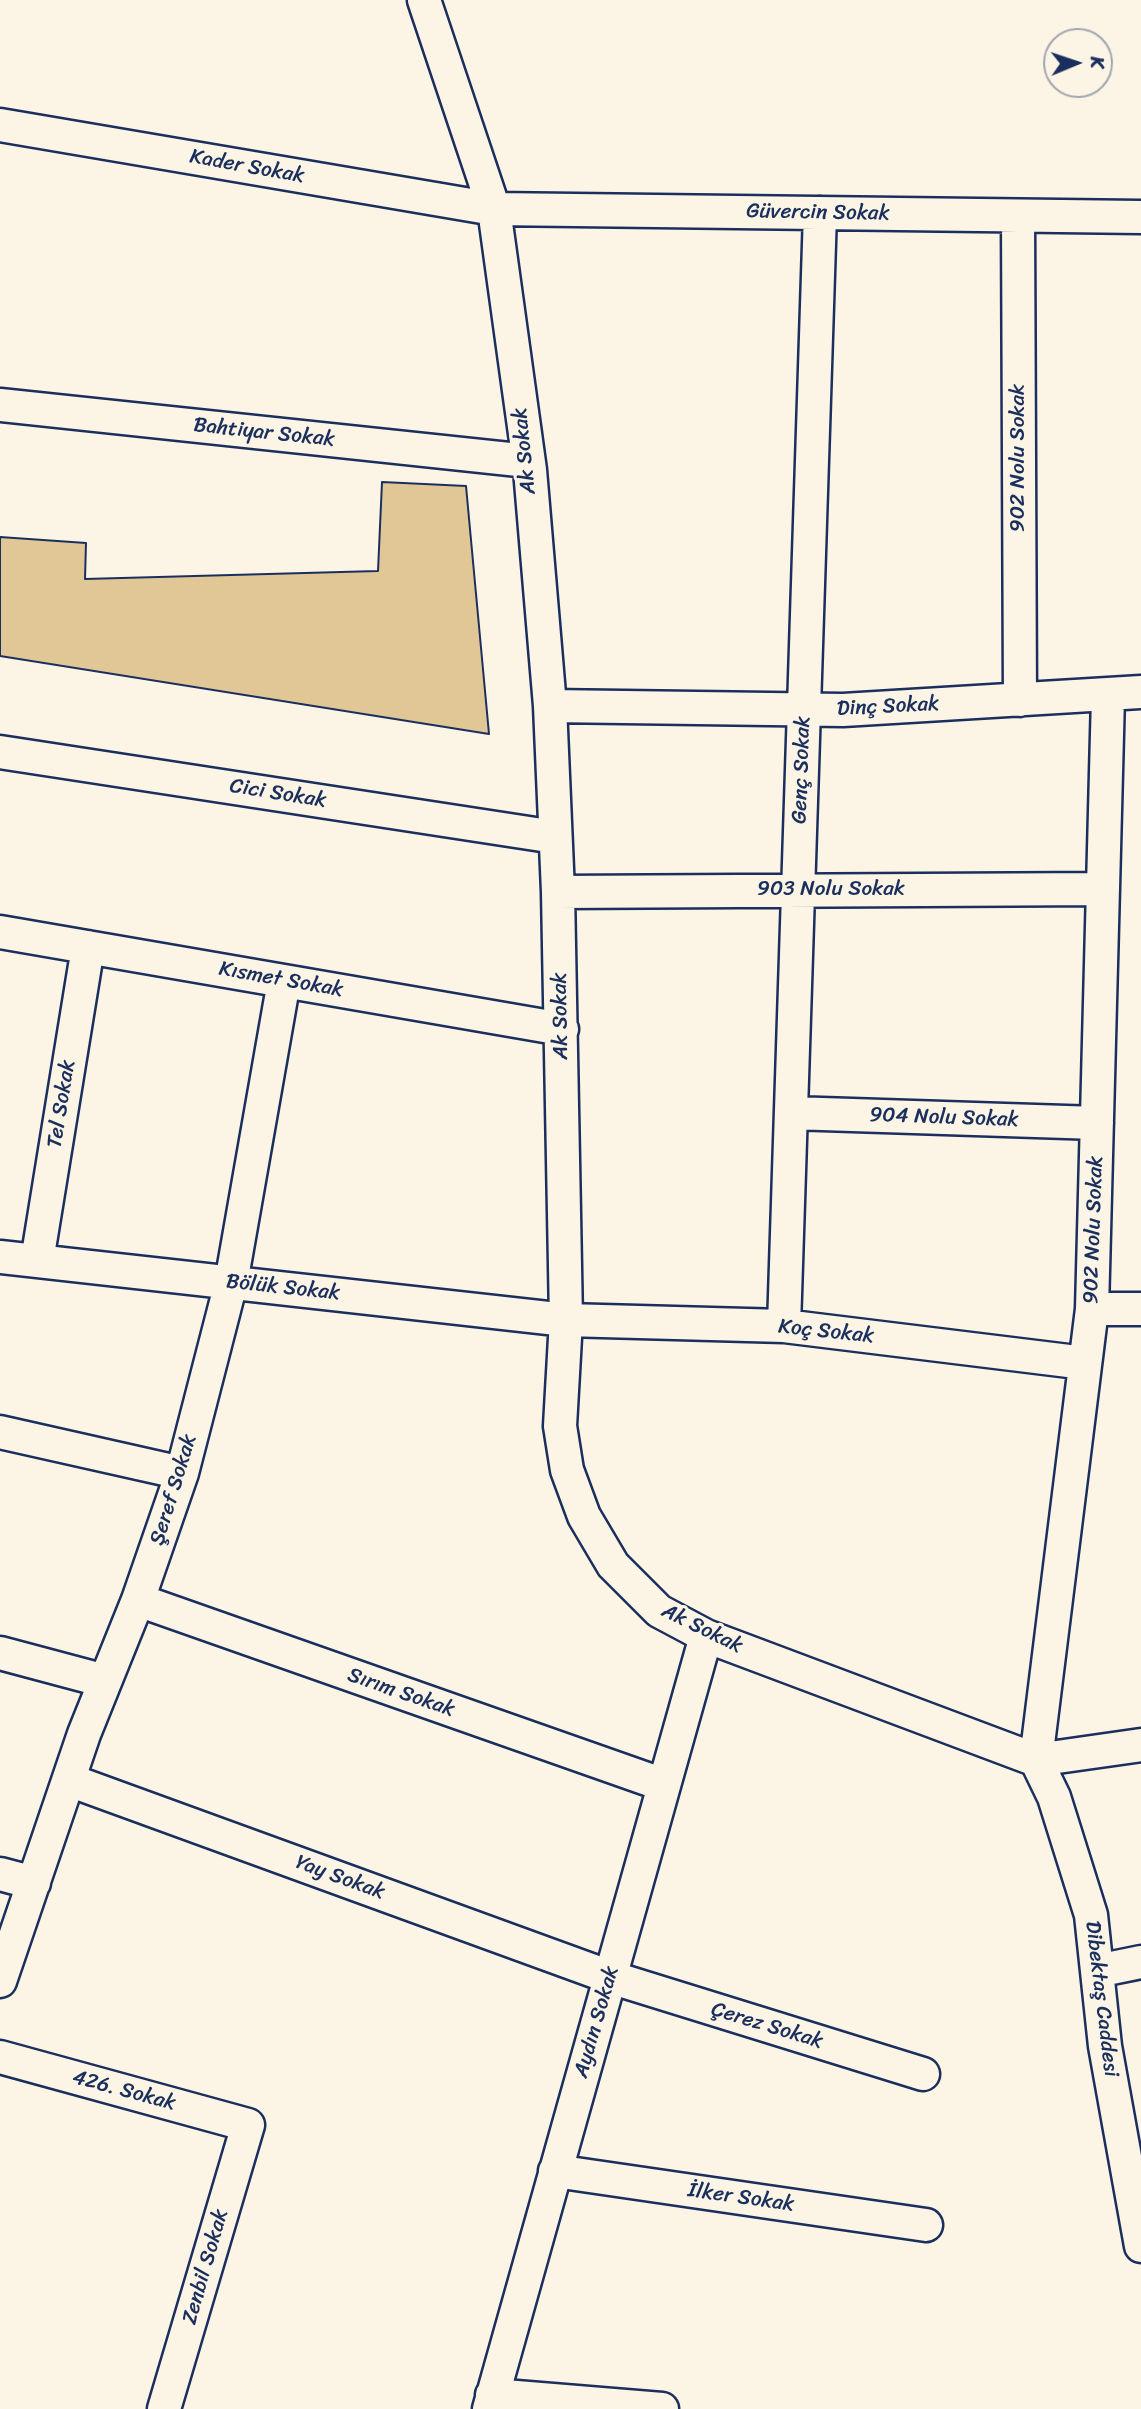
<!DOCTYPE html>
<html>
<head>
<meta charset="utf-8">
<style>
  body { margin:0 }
  #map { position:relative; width:1141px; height:2409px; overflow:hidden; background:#fcf5e5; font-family:Sriracha,sans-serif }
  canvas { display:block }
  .north { position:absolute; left:1043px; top:28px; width:70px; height:70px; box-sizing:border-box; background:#fcf5e5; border:2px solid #a2a6af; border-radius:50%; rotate:88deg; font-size:19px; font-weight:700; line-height:28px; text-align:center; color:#1b2f5e }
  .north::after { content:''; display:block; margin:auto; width:24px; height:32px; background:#1b2f5e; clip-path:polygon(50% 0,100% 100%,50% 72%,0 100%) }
</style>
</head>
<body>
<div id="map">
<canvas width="1141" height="2409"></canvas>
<div class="north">K</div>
</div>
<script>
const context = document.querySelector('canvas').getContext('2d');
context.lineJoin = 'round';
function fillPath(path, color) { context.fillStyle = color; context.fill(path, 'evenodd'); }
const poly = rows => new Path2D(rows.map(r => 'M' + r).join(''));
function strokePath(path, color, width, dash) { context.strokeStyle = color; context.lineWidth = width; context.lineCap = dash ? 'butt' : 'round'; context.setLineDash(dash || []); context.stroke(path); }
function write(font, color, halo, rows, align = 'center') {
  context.font = font + ' Sriracha,sans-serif'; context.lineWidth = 6; context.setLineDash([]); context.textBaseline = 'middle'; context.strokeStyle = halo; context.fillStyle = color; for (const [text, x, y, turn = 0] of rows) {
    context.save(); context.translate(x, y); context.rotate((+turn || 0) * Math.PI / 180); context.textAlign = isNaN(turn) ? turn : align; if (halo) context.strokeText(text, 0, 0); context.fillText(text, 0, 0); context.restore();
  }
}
const building = poly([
  [382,482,466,486,489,734,0,656,0,537,86,543,85,579,378,571,382,482]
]);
fillPath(building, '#e1c796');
strokePath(building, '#1b2f5e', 2);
const minor = poly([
  [424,0,494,209,530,470,550,706,558,892,566,1320,560,1426,567,1470,584,1516,613,1565,659,1611,706,1636,1036,1760,1141,1745],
  [0,125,494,209,1141,217],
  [1018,216,1020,700],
  [0,405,528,461],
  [550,706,843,710,1141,692],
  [0,752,555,837],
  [558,892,1103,889],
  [0,932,562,1029],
  [791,1113,1097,1123],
  [0,1257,566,1320,784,1326,1085,1363],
  [37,1261,88,947],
  [1092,1309,1141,1309],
  [784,1326,820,213],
  [0,1432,182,1473],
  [138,1600,664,1785],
  [0,1653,105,1681],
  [1036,1760,1092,1309,1108,696],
  [1036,1760,1054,1797,1091,1915,1105,2046,1141,2246],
  [69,1780,610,1977,923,2074],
  [0,1874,34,1883],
  [1097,1971,1141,1962],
  [0,1981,84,1734,138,1600,182,1473,231,1283,284,981],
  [0,2057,248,2125,164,2409],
  [555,2171,926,2225],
  [492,2395,662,2409],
  [489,2409,706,1636]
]);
strokePath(minor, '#1b2f5e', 37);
strokePath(minor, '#fcf5e5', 32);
write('21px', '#1b2f5e', '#fcf5e5', [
  ["Kader Sokak",247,167,10],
  ["Güvercin Sokak",818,213,1],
  ["Bahtiyar Sokak",264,433,6],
  ["Ak Sokak",525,451,-96],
  ["902 Nolu Sokak",1019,458,-90],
  ["Dinç Sokak",888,707,-3],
  ["Genç Sokak",802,770,-88],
  ["Cici Sokak",278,794,9],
  ["903 Nolu Sokak",831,890],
  ["Kısmet Sokak",281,980,10],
  ["Ak Sokak",561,1016,-91],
  ["Tel Sokak",62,1104,-81],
  ["904 Nolu Sokak",944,1118,2],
  ["902 Nolu Sokak",1094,1230,-88],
  ["Bölük Sokak",283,1288,6],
  ["Koç Sokak",826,1332,6],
  ["Şeref Sokak",174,1490,-73],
  ["Ak Sokak",702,1629,26],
  ["Sırım Sokak",401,1693,19],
  ["Yay Sokak",340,1878,20],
  ["Dibektaş Caddesi",1101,1999,83],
  ["Aydın Sokak",597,2022,-74],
  ["Çerez Sokak",767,2026,17],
  ["426. Sokak",124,2091,15],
  ["İlker Sokak",741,2198,8],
  ["Zenbil Sokak",206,2267,-74]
]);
</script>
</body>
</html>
